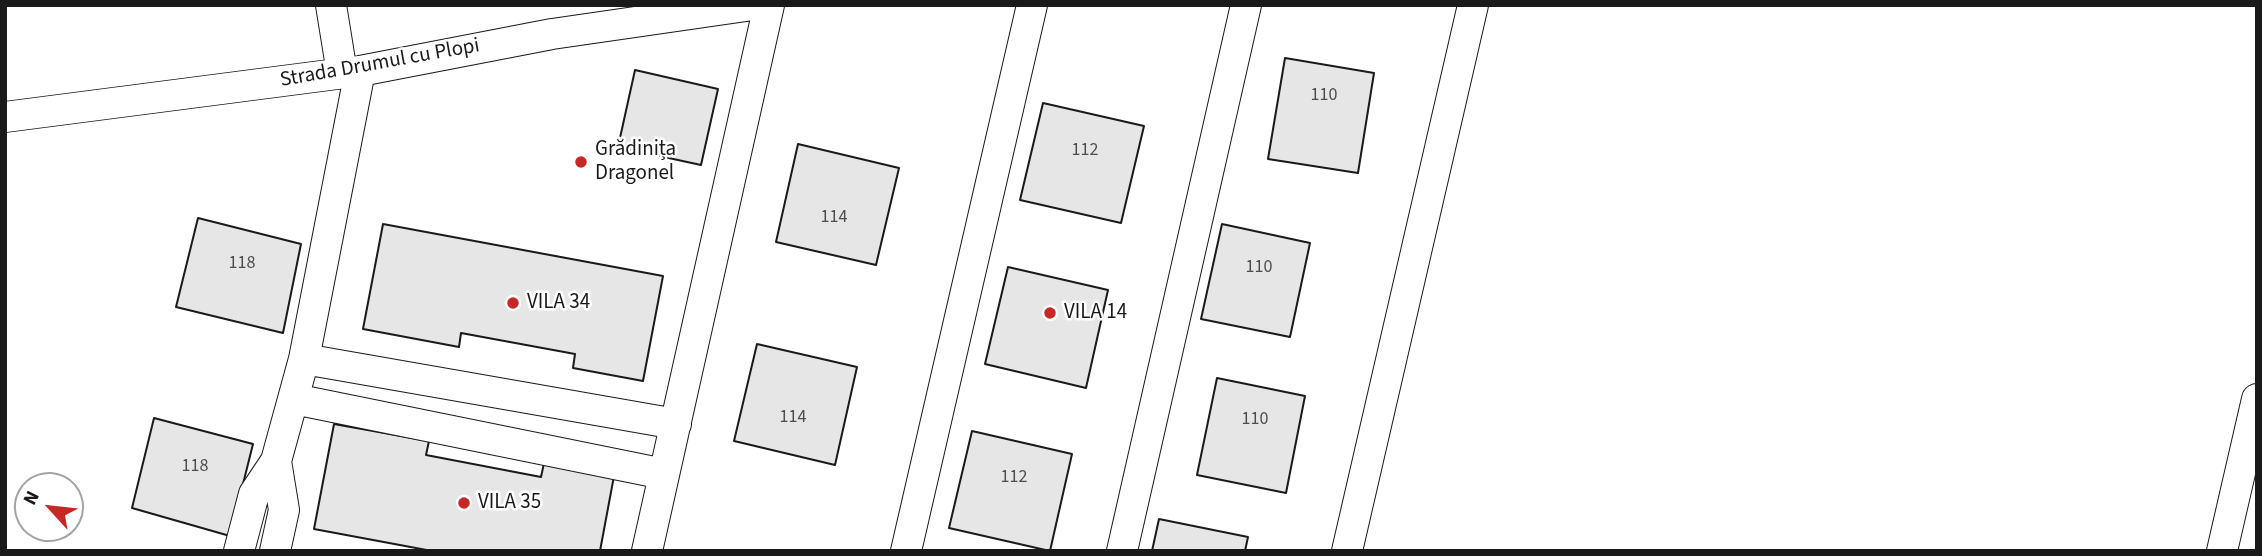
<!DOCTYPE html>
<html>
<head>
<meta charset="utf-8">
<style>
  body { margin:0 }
  #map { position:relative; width:2262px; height:556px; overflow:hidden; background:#fff; font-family:"Source Sans 3",sans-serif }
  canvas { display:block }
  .frame { position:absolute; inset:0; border:7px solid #1a1a1a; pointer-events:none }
  .north { position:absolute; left:14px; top:472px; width:70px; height:70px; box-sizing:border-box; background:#fff; border:2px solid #a3a3a3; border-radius:50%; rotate:297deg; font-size:19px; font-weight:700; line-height:28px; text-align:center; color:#1a1a1a }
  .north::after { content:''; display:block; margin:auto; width:24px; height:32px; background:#c62828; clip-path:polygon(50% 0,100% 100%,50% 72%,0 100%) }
</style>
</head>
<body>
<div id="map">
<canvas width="2262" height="556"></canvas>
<div class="frame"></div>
<div class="north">N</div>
</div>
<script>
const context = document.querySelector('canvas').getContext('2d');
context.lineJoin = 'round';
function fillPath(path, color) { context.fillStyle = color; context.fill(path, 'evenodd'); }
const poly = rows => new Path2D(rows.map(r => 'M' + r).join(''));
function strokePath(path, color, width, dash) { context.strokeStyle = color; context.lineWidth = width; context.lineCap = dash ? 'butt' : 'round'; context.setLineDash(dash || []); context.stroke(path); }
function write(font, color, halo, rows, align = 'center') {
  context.font = font + ' "Source Sans 3",sans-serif'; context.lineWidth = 5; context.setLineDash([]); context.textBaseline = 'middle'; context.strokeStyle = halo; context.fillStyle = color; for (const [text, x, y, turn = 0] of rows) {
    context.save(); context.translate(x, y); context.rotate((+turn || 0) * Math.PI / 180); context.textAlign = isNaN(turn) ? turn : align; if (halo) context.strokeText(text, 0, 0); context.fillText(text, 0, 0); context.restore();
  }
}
const building = poly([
  [1285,58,1374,73,1358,173,1268,159,1285,58],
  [635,70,718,89,701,165,618,147,635,70],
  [1043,103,1144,126,1121,223,1020,200,1043,103],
  [798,144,899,168,876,265,776,242,798,144],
  [198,218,301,244,283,333,176,307,198,218],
  [383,224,663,276,643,381,573,368,575,354,461,333,459,347,363,329,383,224],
  [1222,224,1310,243,1290,337,1201,319,1222,224],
  [1008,267,1108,290,1086,388,985,364,1008,267],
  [757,344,857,367,835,465,734,441,757,344],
  [1217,378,1305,396,1286,493,1197,475,1217,378],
  [154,418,253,444,230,536,132,508,154,418],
  [334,424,429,441,426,455,541,477,544,463,614,476,600,551,432,551,314,529,334,424],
  [972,431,1072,454,1050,551,949,528,972,431],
  [1159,519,1248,537,1245,551,1152,551,1159,519]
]);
fillPath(building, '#e6e6e6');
strokePath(building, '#1a1a1a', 2);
const street = poly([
  [331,5,342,73],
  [5,117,360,71,552,34,753,5],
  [304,359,676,424],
  [294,399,664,474],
  [239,551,254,494,276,461,304,359,360,71],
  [275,551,284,510,276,461],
  [647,551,769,5],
  [906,551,1032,5],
  [1122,551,1246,5],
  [1347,551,1473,5],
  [2222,551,2257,399]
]);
strokePath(street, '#1a1a1a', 32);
strokePath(street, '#fff', 30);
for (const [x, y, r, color] of [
  [581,162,7,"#c62828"],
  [513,303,7,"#c62828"],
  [1050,313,7,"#c62828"],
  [464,503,7,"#c62828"]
]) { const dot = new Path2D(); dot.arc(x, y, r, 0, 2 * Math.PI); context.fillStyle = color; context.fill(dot); strokePath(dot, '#fff', 2.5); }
write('18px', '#4d4d4d', null, [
  ["110",1324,96],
  ["112",1085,151],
  ["114",834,218],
  ["118",242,264],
  ["110",1259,268],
  ["114",793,418],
  ["110",1255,420],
  ["118",195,467],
  ["112",1014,478]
]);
write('21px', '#1a1a1a', '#fff', [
  ["Strada Drumul cu Plopi",380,64,-10]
]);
write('21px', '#1a1a1a', '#fff', [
  ["Grădinița",595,150],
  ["Dragonel",595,174],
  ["VILA 34",527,303],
  ["VILA 14",1064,313],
  ["VILA 35",478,503]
], 'left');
</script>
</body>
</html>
